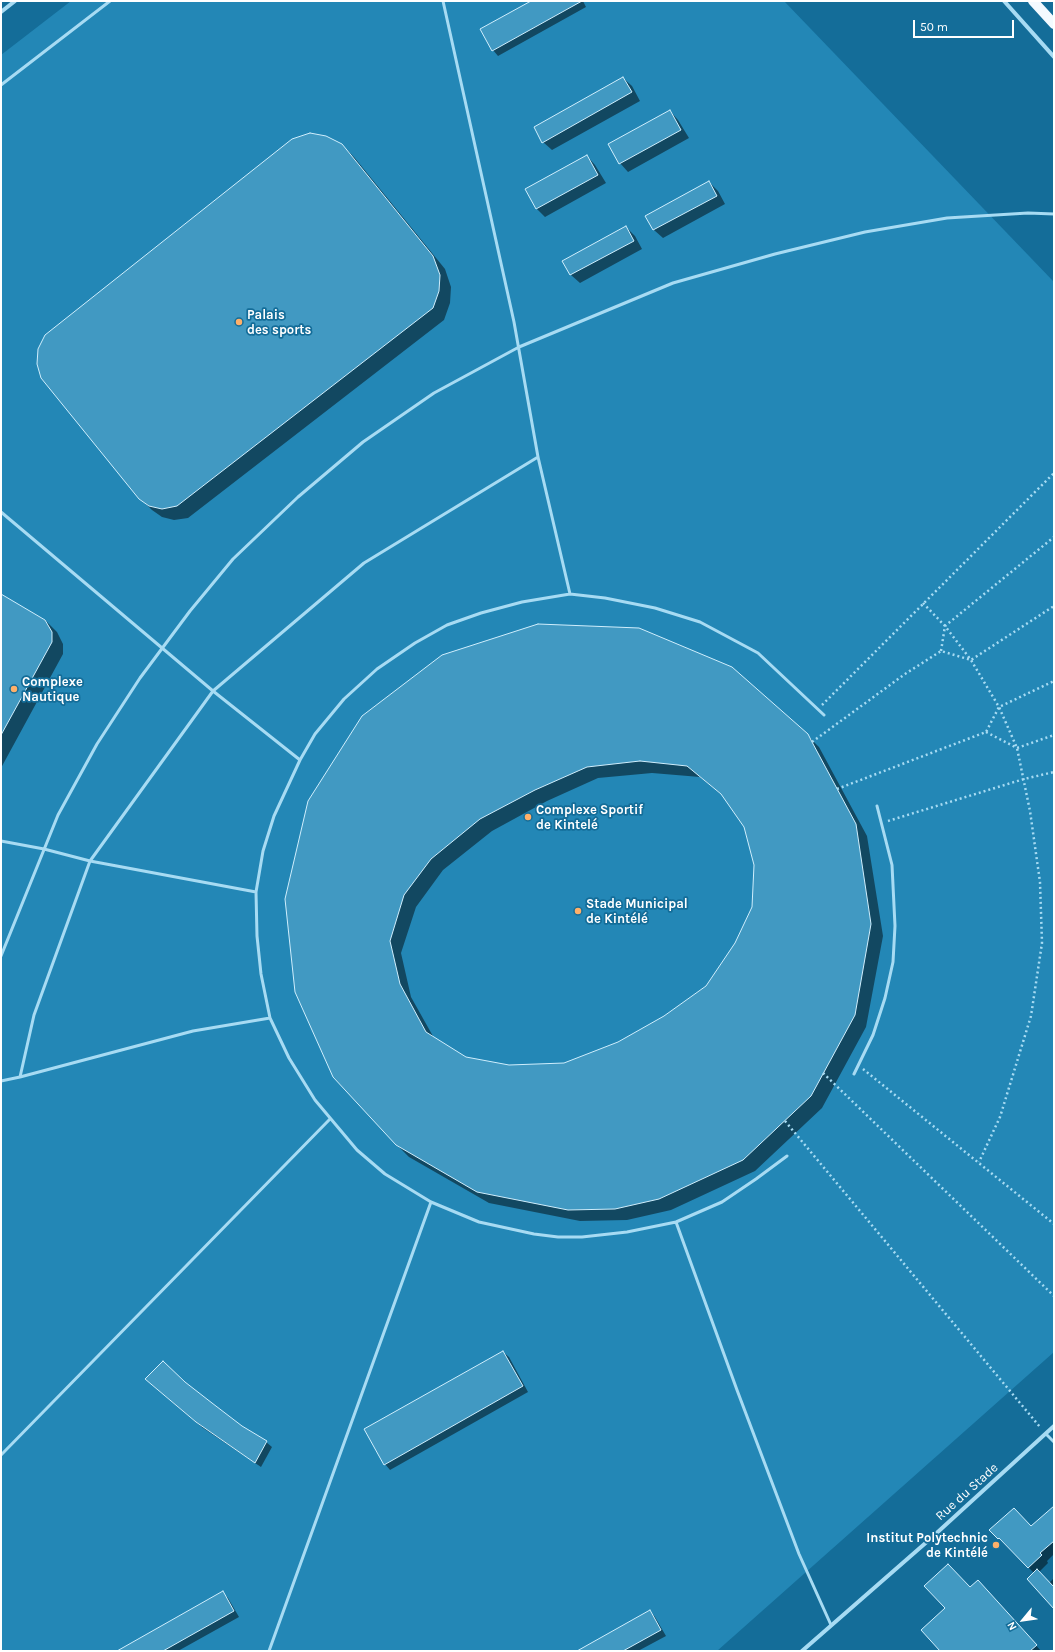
<!DOCTYPE html>
<html>
<head>
<meta charset="utf-8">
<style>
  body { margin:0 }
  #map { position:relative; width:1055px; height:1652px; overflow:hidden; background:#146d99; font-family:Karla,sans-serif }
  canvas { display:block }
  .frame { position:absolute; inset:0; border:2px solid #fff; pointer-events:none }
  .north { position:absolute; left:1003px; top:1600px; width:40px; height:40px; -webkit-text-stroke:3px #146d99; paint-order:stroke; rotate:241deg; font-size:11px; font-weight:700; line-height:16px; text-align:center; color:#fff }
  .north::after { content:''; display:block; margin:auto; width:14px; height:18px; background:#fff; clip-path:polygon(50% 0,100% 100%,50% 72%,0 100%) }
  .scale { position:absolute; left:913px; top:20px; width:101px; height:18px; box-sizing:border-box; border:2px solid #fff; border-top:0; padding-left:5px; font-size:12px; line-height:14px; white-space:nowrap; color:#fff; -webkit-text-stroke:3px #146d99; paint-order:stroke }
</style>
</head>
<body>
<div id="map">
<canvas width="1055" height="1652"></canvas>
<div class="frame"></div>
<div class="north">N</div>
<div class="scale">50 m</div>
</div>
<script>
const context = document.querySelector('canvas').getContext('2d');
context.lineJoin = 'round';
function fillPath(path, color) { context.fillStyle = color; context.fill(path, 'evenodd'); }
const poly = rows => new Path2D(rows.map(r => 'M' + r).join(''));
function strokePath(path, color, width, dash) { context.strokeStyle = color; context.lineWidth = width; context.lineCap = dash ? 'butt' : 'round'; context.setLineDash(dash || []); context.stroke(path); }
function write(font, color, halo, rows, align = 'center') {
  context.font = font + ' Karla,sans-serif'; context.lineWidth = 3.5; context.setLineDash([]); context.textBaseline = 'middle'; context.strokeStyle = halo; context.fillStyle = color; for (const [text, x, y, turn = 0] of rows) {
    context.save(); context.translate(x, y); context.rotate((+turn || 0) * Math.PI / 180); context.textAlign = isNaN(turn) ? turn : align; if (halo) context.strokeText(text, 0, 0); context.fillText(text, 0, 0); context.restore();
  }
}
fillPath(poly([
  [71,1,784,1,1054,282,1054,1352,717,1651,1,1651,1,55]
]), '#2387b6');
fillPath(poly([
  [533,1,583,1,586,7,498,56,493,50],
  [623,78,632,86,640,101,552,150,543,142],
  [670,111,678,120,689,138,628,172,620,163],
  [342,145,354,157,445,269,451,287,450,303,444,320,188,518,174,520,162,517,152,510,140,498],
  [587,156,595,165,606,183,545,217,536,208],
  [709,182,718,191,725,204,663,238,654,230,647,216],
  [626,227,635,236,642,249,580,283,571,275,564,261],
  [1,596,45,620,57,632,63,644,63,654,1,768],
  [807,735,819,747,867,836,883,936,866,1027,822,1108,755,1171,671,1210,627,1220,580,1221,489,1203,409,1157,397,1145,309,801],
  [652,773,700,777,726,798,745,827,755,865,753,907,736,944,706,986,665,1017,618,1043,565,1064,509,1066,466,1058,434,1038,411,997,401,953,416,907,443,870,492,831,547,801,598,778],
  [503,1352,509,1357,528,1392,390,1470,385,1464],
  [184,1383,241,1426,266,1442,272,1447,261,1467,203,1428,151,1384],
  [1054,1507,1054,1554,1047,1561,1048,1563,1039,1572,1049,1583,1054,1578,1054,1607,1034,1573,991,1530,1031,1527],
  [986,1589,1041,1651,941,1651],
  [223,1593,228,1598,239,1617,178,1651,119,1651],
  [650,1611,655,1617,666,1636,638,1651,579,1651]
]), '#0007');
const building = poly([
  [531,1,582,1,492,51,480,29,531,1],
  [623,77,632,92,542,143,534,127,623,77],
  [670,110,681,130,619,164,608,144,670,110],
  [310,133,326,136,342,144,433,256,440,275,439,291,433,308,177,506,162,509,149,506,139,499,41,378,37,364,38,349,45,335,292,139,310,133],
  [587,155,598,175,536,209,525,189,587,155],
  [709,181,717,196,653,230,645,216,709,181],
  [626,226,634,241,570,275,562,261,626,226],
  [1,594,45,620,52,632,52,642,1,735,1,594],
  [538,624,639,628,732,667,808,734,812,742,856,824,871,924,855,1015,811,1096,743,1160,659,1199,615,1209,568,1210,477,1192,396,1145,333,1077,295,992,285,899,308,801,362,716,442,655,538,624],
  [640,761,687,766,721,794,744,827,754,865,752,907,735,943,706,986,664,1016,618,1042,564,1063,509,1065,466,1057,426,1032,400,984,390,941,404,895,431,859,480,819,535,790,587,767,640,761],
  [503,1351,523,1386,384,1465,364,1429,503,1351],
  [163,1361,185,1382,212,1403,242,1426,267,1441,255,1463,196,1422,145,1379,163,1361],
  [1054,1506,1054,1541,1040,1553,1042,1555,1028,1568,999,1538,998,1539,989,1530,1014,1508,1031,1526,1054,1506],
  [948,1564,970,1587,978,1580,1037,1645,1030,1651,940,1651,921,1630,945,1608,924,1586,948,1564],
  [1037,1569,1054,1587,1054,1609,1027,1579,1037,1569],
  [223,1591,234,1611,163,1651,117,1651,223,1591],
  [650,1610,661,1630,623,1651,577,1651,650,1610]
]);
fillPath(building, '#4199c2');
strokePath(building, '#cfeefd', 1);
strokePath(poly([
  [923,603,945,626,971,660,999,707,1017,748,1030,811,1040,882,1042,943,1031,1016,1000,1117,979,1162],
  [941,651,945,626,1054,537],
  [822,705,1054,473],
  [986,732,1017,748,1054,735],
  [812,742,905,674,941,651,971,660,1054,606],
  [837,789,986,732,999,707,1054,681],
  [888,821,1024,779,1054,772],
  [863,1069,1054,1224],
  [823,1073,1054,1296],
  [785,1121,1040,1427]
]), '#a7dbf3', 2.5, [2, 3]);
strokePath(poly([
  [443,1,514,322,538,457,570,594],
  [1,85,110,1],
  [1,512,213,691,300,760],
  [1,841,44,849,90,861,256,892],
  [1,956,58,815,97,744,140,678,190,611,233,559,298,497,363,442,434,393,519,347,673,283,775,254,865,232,947,218,1028,213,1054,214],
  [854,1074,873,1035,885,998,893,962,895,926,892,865,877,806],
  [20,1077,34,1015,90,861,213,691,364,563,538,457],
  [1,1081,20,1077,193,1031,270,1018],
  [787,1156,756,1179,722,1202,676,1222,627,1232,582,1237,558,1237,534,1234,479,1222,431,1202,385,1174,357,1150,315,1100,289,1058,270,1018,261,974,257,936,256,892,263,851,274,816,300,760,315,734,344,699,377,669,415,643,447,625,481,613,522,602,570,594,605,598,655,608,700,622,758,653,824,715],
  [676,1222,737,1390,799,1554,831,1625],
  [1046,1434,1054,1442],
  [1,1455,330,1119],
  [269,1651,431,1202]
]), '#a7dbf3', 3);
strokePath(poly([
  [1004,1,1054,57],
  [1,12,15,1],
  [802,1651,929,1540,1054,1426]
]), '#a7dbf3', 4);
strokePath(poly([
  [1033,1,1054,24]
]), '#f3faff', 10);
for (const [x, y, r, color] of [
  [239,322,4,"#ffb069"],
  [14,689,4,"#ffb069"],
  [528,817,4,"#ffb069"],
  [578,911,4,"#ffb069"],
  [996,1545,4,"#ffb069"]
]) { const dot = new Path2D(); dot.arc(x, y, r, 0, 2 * Math.PI); context.fillStyle = color; context.fill(dot); strokePath(dot, '#146d99', 1.5); }
write('bold 13px', '#fff', '#146d99', [
  ["Palais",247,315],
  ["des sports",247,330],
  ["Complexe",22,682],
  ["Nautique",22,697],
  ["Complexe Sportif",536,810],
  ["de Kintelé",536,825],
  ["Stade Municipal",586,904],
  ["de Kintélé",586,919],
  ["Institut Polytechnic",988,1538,"right"],
  ["de Kintélé",988,1553,"right"]
], 'left');
write('13px', '#fff', '#146d99', [
  ["Rue du Stade",967,1492,-42]
]);
</script>
</body>
</html>
